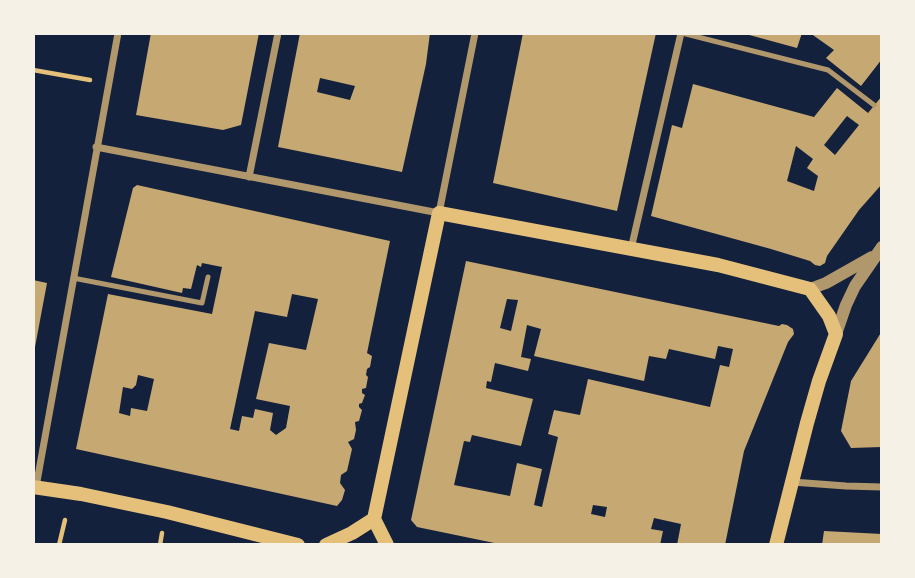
<!DOCTYPE html>
<html>
<head>
<meta charset="utf-8">
<style>
  body { margin:0 }
  #map { position:relative; width:915px; height:578px; overflow:hidden; background:#14213d; font-family:"Fira Sans",sans-serif }
  canvas { display:block }
  .frame { position:absolute; inset:0; border:35px solid #f6f1e7; pointer-events:none }
</style>
</head>
<body>
<div id="map">
<canvas width="915" height="578"></canvas>
<div class="frame"></div>
</div>
<script>
const context = document.querySelector('canvas').getContext('2d');
context.lineJoin = 'round';
function fillPath(path, color) { context.fillStyle = color; context.fill(path, 'evenodd'); }
const poly = rows => new Path2D(rows.map(r => 'M' + r).join(''));
function strokePath(path, color, width, dash) { context.strokeStyle = color; context.lineWidth = width; context.lineCap = dash ? 'butt' : 'round'; context.setLineDash(dash || []); context.stroke(path); }
fillPath(poly([
  [151,33,259,33,241,125,223,130,136,115],
  [300,33,430,33,426,64,402,172,278,147],
  [320,78,355,86,350,100,317,92],
  [523,33,656,33,617,211,493,183],
  [742,33,802,33,797,48],
  [810,33,882,33,882,59,861,86,826,58,834,50],
  [693,84,814,117,837,88,868,113,882,96,882,184,859,210,827,256,825,263,820,266,815,265,810,261,771,249,651,216,672,125,682,128],
  [847,116,859,125,835,155,824,145],
  [796,146,813,159,807,168,818,176,814,191,787,181],
  [137,185,390,241,367,353,372,356,370,367,367,369,366,375,368,377,366,388,362,389,362,393,365,395,362,403,359,404,359,407,362,410,359,421,355,422,356,430,354,439,348,442,352,449,347,471,341,475,340,483,345,490,342,500,337,506,76,449,108,294,212,314,222,267,202,263,201,267,197,265,191,289,183,288,182,293,111,277,133,188],
  [292,294,318,299,306,350,269,343,256,399,290,406,286,428,276,435,270,430,273,413,255,409,253,418,242,416,239,431,230,429,255,311,287,317],
  [138,375,154,379,147,411,131,408,130,416,119,413,123,387,132,389,136,385],
  [466,261,779,326,782,324,787,325,793,329,794,334,788,342,744,451,725,545,677,545,681,524,654,518,651,529,663,531,660,545,504,545,417,527,411,520],
  [507,299,518,300,511,331,500,328],
  [527,325,541,329,534,356,644,381,649,356,666,359,669,349,715,359,718,346,733,349,729,367,720,365,710,407,588,379,580,415,554,410,548,434,558,437,542,507,534,505,542,469,517,463,510,496,454,485,464,441,470,442,472,435,521,446,533,399,486,388,487,381,491,382,495,363,528,371,531,359,521,357],
  [593,505,607,507,605,517,591,514],
  [33,280,47,283,35,347,33,347],
  [882,331,882,447,851,448,841,431,851,381],
  [824,531,882,534,882,545,822,545]
]), '#c6a872');
strokePath(poly([
  [33,70,90,80],
  [59,545,65,520],
  [160,545,162,533]
]), '#e5c07b', 4.5);
strokePath(poly([
  [682,33,828,70,874,105],
  [73,278,202,303,208,277]
]), '#b1986c', 5);
strokePath(poly([
  [96,147,439,213,475,33],
  [249,177,278,33],
  [631,249,681,33],
  [792,482,846,486,882,487],
  [36,487,118,33]
]), '#b1986c', 7);
strokePath(poly([
  [810,289,826,283,872,257],
  [836,334,846,305,855,286,882,247]
]), '#b1986c', 12);
strokePath(poly([
  [33,487,81,494,167,512,298,545],
  [374,519,387,545],
  [326,545,352,533,374,519,439,213,718,265,810,289,829,316,836,334,819,381,807,423,776,545]
]), '#e5c07b', 14);
</script>
</body>
</html>
